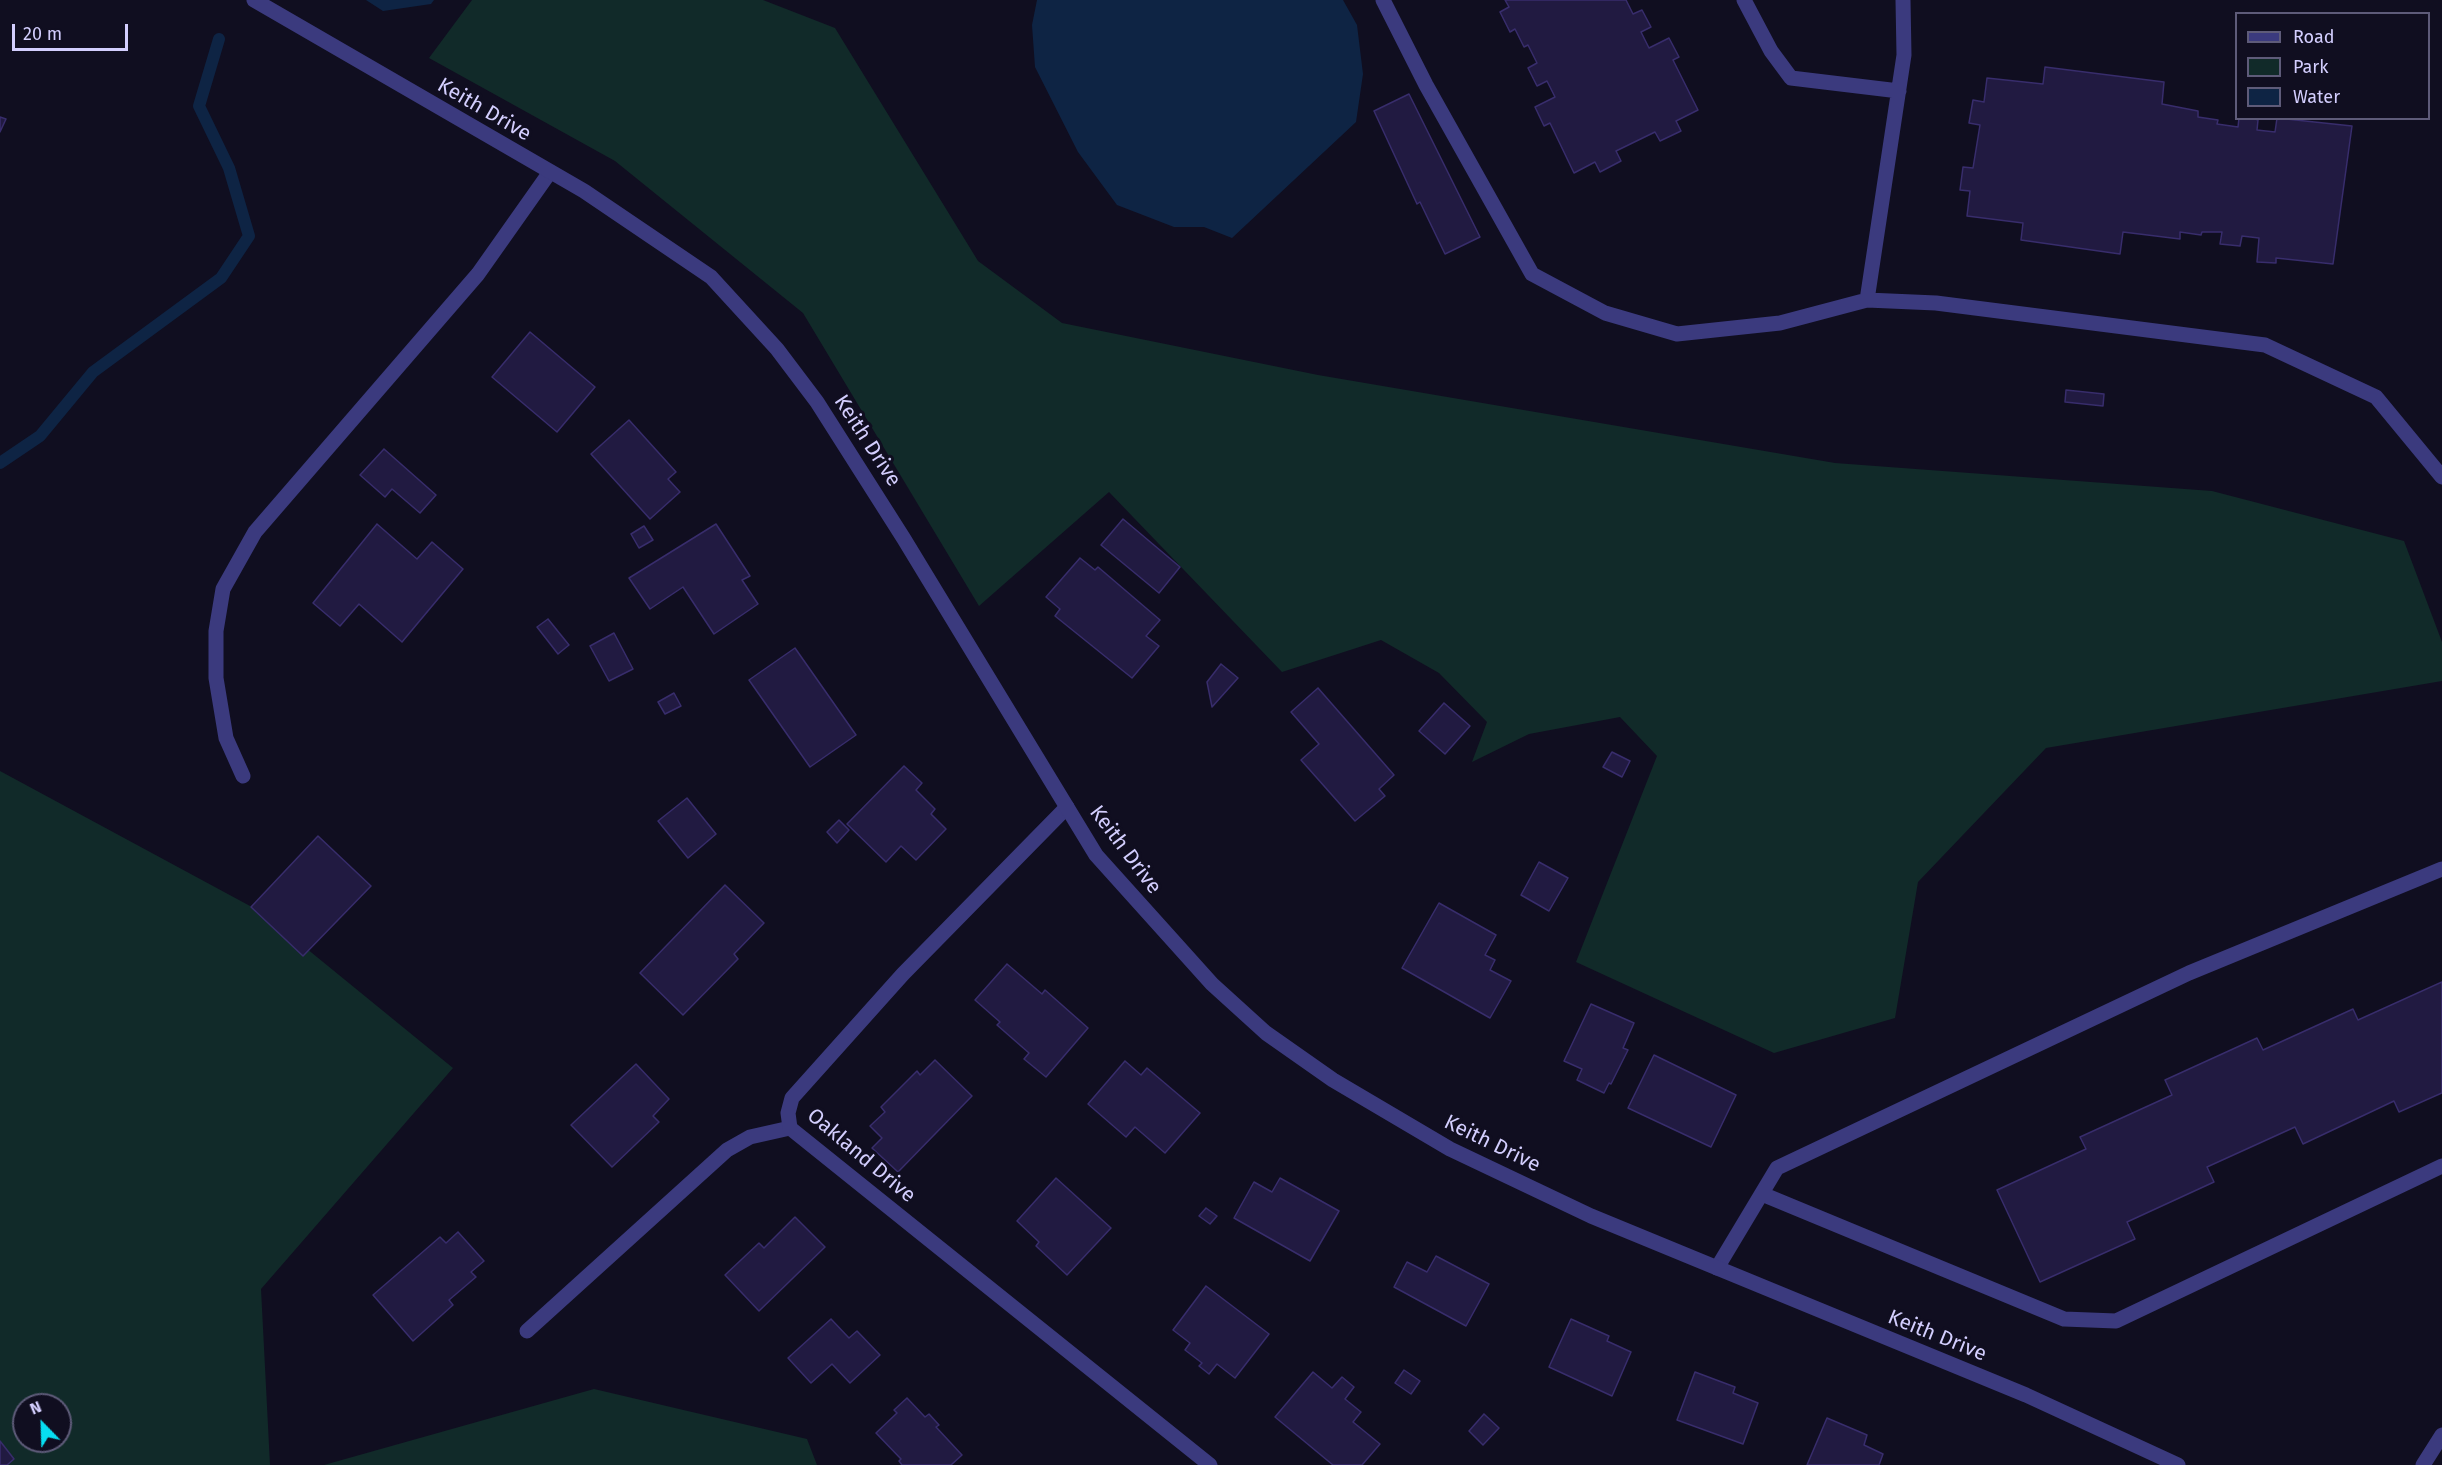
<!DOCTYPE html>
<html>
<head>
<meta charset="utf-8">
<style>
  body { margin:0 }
  #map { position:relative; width:2442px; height:1465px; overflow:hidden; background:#100e20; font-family:"Fira Sans",sans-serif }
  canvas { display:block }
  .legend { position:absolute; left:2235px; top:12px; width:195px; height:108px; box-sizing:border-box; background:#100e20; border:2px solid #5e5b79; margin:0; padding:8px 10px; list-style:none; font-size:18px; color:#d3cefe }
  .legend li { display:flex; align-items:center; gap:12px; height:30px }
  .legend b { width:30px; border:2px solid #5e5b79 }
  .north { position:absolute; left:12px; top:1393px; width:60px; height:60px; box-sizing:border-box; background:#100e20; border:2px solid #5e5b79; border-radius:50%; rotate:337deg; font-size:16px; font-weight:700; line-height:24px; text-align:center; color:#d3cefe }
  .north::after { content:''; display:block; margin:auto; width:21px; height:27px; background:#07def1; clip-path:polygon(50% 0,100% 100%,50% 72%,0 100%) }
  .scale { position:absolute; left:12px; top:24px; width:116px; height:27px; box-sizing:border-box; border:3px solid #d3cefe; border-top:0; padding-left:8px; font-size:18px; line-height:21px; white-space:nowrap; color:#d3cefe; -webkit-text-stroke:4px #100e20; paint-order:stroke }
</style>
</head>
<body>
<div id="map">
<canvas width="2442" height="1465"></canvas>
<ul class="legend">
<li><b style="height:8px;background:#3b3a7e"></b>Road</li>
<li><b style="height:16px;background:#112a29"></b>Park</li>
<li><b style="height:16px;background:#0e2444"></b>Water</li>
</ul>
<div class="north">N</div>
<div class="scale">20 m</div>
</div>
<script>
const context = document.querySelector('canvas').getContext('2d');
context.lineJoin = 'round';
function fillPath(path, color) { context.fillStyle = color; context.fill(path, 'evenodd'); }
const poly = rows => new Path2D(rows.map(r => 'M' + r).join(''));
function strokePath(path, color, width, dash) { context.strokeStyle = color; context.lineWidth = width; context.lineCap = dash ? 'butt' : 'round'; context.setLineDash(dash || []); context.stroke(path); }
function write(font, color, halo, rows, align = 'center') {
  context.font = font + ' "Fira Sans",sans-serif'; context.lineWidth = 6; context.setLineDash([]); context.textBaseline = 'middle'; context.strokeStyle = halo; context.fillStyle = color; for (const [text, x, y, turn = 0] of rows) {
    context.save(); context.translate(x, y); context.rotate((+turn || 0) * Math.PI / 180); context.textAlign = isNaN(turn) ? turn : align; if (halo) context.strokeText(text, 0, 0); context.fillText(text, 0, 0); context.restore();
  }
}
fillPath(poly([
  [472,0,763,0,835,28,978,261,1062,323,1318,375,1835,463,2212,491,2404,541,2442,642,2442,681,2046,748,1918,882,1895,1018,1774,1053,1576,962,1657,756,1620,717,1529,734,1472,762,1487,722,1439,673,1381,640,1282,672,1109,492,979,606,803,313,615,161,429,58],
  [0,771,263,913,453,1068,261,1289,270,1465,0,1465],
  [24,1405,60,1405,60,1441,24,1441],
  [594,1389,807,1439,817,1465,324,1465]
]), '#112a29');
fillPath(poly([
  [366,0,434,0,431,4,383,11],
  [1037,0,1343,0,1357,25,1363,74,1356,122,1232,238,1204,227,1174,227,1117,205,1078,152,1035,67,1032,25]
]), '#0e2444');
strokePath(poly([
  [0,463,40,436,93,372,221,278,249,236,229,168,199,106,219,39]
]), '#0e2444', 12);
const building = poly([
  [1505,0,1626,0,1633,14,1642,10,1651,27,1641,32,1649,48,1669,38,1679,57,1673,60,1698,110,1676,121,1681,131,1660,141,1655,132,1616,151,1621,161,1600,172,1595,162,1574,173,1550,123,1544,126,1535,107,1555,97,1547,81,1537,86,1528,68,1537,63,1528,45,1524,47,1515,29,1510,32,1500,12,1509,7,1505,0],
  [2045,67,2164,82,2162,104,2198,111,2198,117,2218,120,2217,124,2238,127,2239,118,2252,118,2258,120,2257,130,2275,132,2277,118,2352,126,2333,264,2276,258,2276,263,2257,262,2259,238,2242,236,2240,246,2220,244,2222,232,2202,232,2201,235,2180,232,2180,239,2123,232,2120,254,2021,240,2023,223,1967,216,1970,191,1960,190,1963,167,1973,168,1980,125,1969,123,1973,100,1984,102,1987,78,2043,84,2045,67],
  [1409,94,1480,237,1445,254,1420,202,1417,204,1374,111,1409,94],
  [0,117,6,119,0,132,0,117],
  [530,332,595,387,557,432,492,377,530,332],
  [2066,390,2104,394,2103,406,2065,402,2066,390],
  [629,420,676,472,668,479,680,492,650,519,591,454,629,420],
  [384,449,436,495,420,513,392,489,385,497,360,475,384,449],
  [1123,519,1180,567,1159,593,1101,545,1123,519],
  [377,524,417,559,432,542,463,569,402,642,359,604,340,626,313,603,377,524],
  [716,524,750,576,742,580,758,604,714,634,683,587,650,609,629,578,716,524],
  [644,526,653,540,639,548,631,534,644,526],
  [1080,558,1095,570,1098,567,1160,620,1146,636,1159,646,1132,678,1055,616,1060,609,1046,597,1080,558],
  [548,619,569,645,558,654,537,627,548,619],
  [614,633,633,669,609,681,590,646,614,633],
  [795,648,856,735,810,767,749,680,795,648],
  [1221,664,1238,678,1212,707,1207,682,1221,664],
  [1318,688,1394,775,1379,789,1385,796,1355,821,1301,760,1319,744,1291,712,1318,688],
  [674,693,681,706,665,714,658,702,674,693],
  [1444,703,1470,726,1445,754,1419,731,1444,703],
  [1612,752,1630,761,1622,777,1603,767,1612,752],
  [904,766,922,783,916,790,935,809,931,814,946,829,916,860,901,846,886,862,847,824,904,766],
  [687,798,716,834,688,858,658,821,687,798],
  [839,820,849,830,837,843,827,832,839,820],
  [318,836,371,886,303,956,251,907,318,836],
  [1539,862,1568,878,1549,911,1521,895,1539,862],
  [725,885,764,923,734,954,738,959,683,1015,640,973,725,885],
  [1439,903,1496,935,1485,955,1495,960,1490,970,1511,981,1490,1018,1402,968,1439,903],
  [1007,964,1042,994,1045,990,1088,1028,1046,1077,1024,1059,1029,1053,997,1025,1000,1022,975,1000,1007,964],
  [2442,982,2442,1093,2399,1112,2394,1101,2303,1144,2295,1127,2207,1167,2214,1182,2127,1222,2135,1239,2040,1282,1997,1190,2086,1149,2080,1137,2172,1095,2165,1080,2257,1038,2263,1050,2353,1009,2358,1020,2442,982],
  [1591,1004,1634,1023,1623,1048,1628,1050,1611,1084,1609,1083,1604,1093,1577,1080,1582,1069,1564,1061,1591,1004],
  [1654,1055,1736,1095,1711,1147,1628,1108,1654,1055],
  [935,1060,972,1096,898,1172,872,1148,882,1138,870,1126,885,1112,881,1107,917,1071,920,1075,935,1060],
  [1125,1061,1141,1075,1147,1068,1200,1113,1165,1153,1135,1127,1126,1137,1088,1104,1125,1061],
  [636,1064,669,1099,653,1116,659,1122,612,1167,571,1125,636,1064],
  [1056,1178,1111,1228,1067,1275,1036,1246,1039,1242,1017,1221,1056,1178],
  [1280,1178,1339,1211,1310,1261,1234,1218,1254,1182,1272,1192,1280,1178],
  [1206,1208,1217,1216,1210,1224,1199,1216,1206,1208],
  [795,1217,825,1247,759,1311,725,1275,759,1243,764,1248,795,1217],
  [458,1232,484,1261,471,1272,476,1277,449,1300,453,1305,413,1341,373,1295,440,1237,446,1243,458,1232],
  [1436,1256,1489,1284,1466,1326,1394,1287,1407,1262,1427,1272,1436,1256],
  [1206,1286,1269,1334,1235,1378,1217,1364,1209,1374,1199,1366,1202,1363,1185,1350,1190,1343,1173,1330,1206,1286],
  [831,1319,849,1338,857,1331,880,1355,850,1383,832,1364,811,1383,788,1358,831,1319],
  [1571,1319,1609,1336,1607,1341,1631,1352,1612,1396,1549,1367,1571,1319],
  [1404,1370,1420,1381,1411,1394,1395,1383,1404,1370],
  [1313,1372,1332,1388,1342,1377,1354,1387,1345,1399,1361,1412,1353,1422,1380,1444,1362,1465,1333,1465,1275,1417,1313,1372],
  [1695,1372,1735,1387,1733,1393,1758,1403,1743,1444,1677,1420,1695,1372],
  [907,1398,925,1417,929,1414,939,1425,936,1427,962,1455,951,1465,902,1465,899,1461,901,1459,876,1433,897,1413,894,1410,907,1398],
  [1484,1414,1499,1428,1483,1445,1469,1431,1484,1414],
  [1827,1418,1867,1435,1864,1445,1883,1454,1879,1465,1807,1465,1827,1418],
  [0,1441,14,1459,7,1465,0,1465,0,1441]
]);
fillPath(building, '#211a41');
strokePath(building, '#382d6c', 1.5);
strokePath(poly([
  [1383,0,1426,85,1532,274,1605,313,1677,334,1780,323,1867,300,1936,303,2265,345,2376,397,2442,477],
  [1744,0,1771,51,1791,78,1899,91],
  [1867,300,1904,55,1903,0],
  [243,776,226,738,216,678,216,631,223,589,255,532,478,274,550,172],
  [1762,1194,2064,1319,2116,1321,2442,1166],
  [1717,1268,1777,1168,2189,973,2442,869],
  [527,1331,727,1150,750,1137,790,1128]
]), '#3b3a7e', 15);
strokePath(poly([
  [1067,807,903,974,792,1098,788,1113,790,1128,1210,1465]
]), '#3b3a7e', 15);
strokePath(poly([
  [254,0,584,191,711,277,777,349,817,402,904,539,1096,855,1212,984,1266,1033,1333,1080,1450,1149,1591,1216,2026,1395,2178,1465],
  [2423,1465,2442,1435]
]), '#3b3a7e', 15);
write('21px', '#d3cefe', '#100e20', [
  ["Keith Drive",484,110,30],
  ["Keith Drive",867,441,57],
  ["Keith Drive",1125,850,53],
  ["Keith Drive",1492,1144,26],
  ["Oakland Drive",861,1156,40],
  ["Keith Drive",1937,1336,22]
]);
</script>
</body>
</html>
